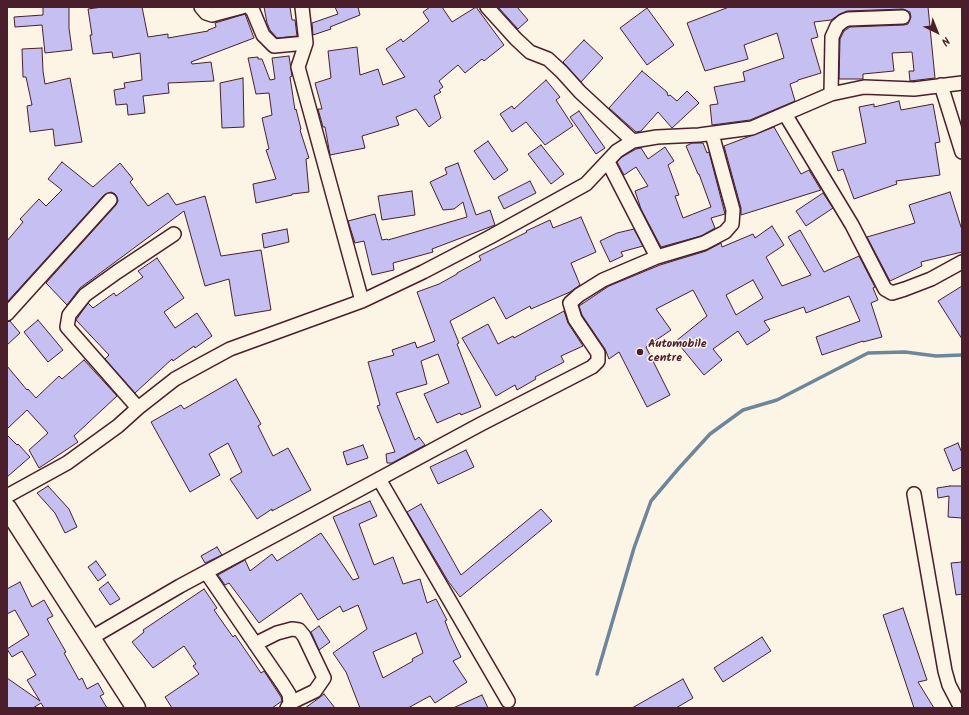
<!DOCTYPE html>
<html>
<head>
<meta charset="utf-8">
<style>
  body { margin:0 }
  #map { position:relative; width:969px; height:715px; overflow:hidden; background:#fcf5e5; font-family:Kalam,sans-serif }
  canvas { display:block }
  .frame { position:absolute; inset:0; border:8px solid #4a1f2b; pointer-events:none }
  .north { position:absolute; left:917px; top:12px; width:40px; height:40px; -webkit-text-stroke:3px #fcf5e5; paint-order:stroke; rotate:137deg; font-size:11px; font-weight:700; line-height:16px; text-align:center; color:#4a1f2b }
  .north::after { content:''; display:block; margin:auto; width:14px; height:18px; background:#4a1f2b; clip-path:polygon(50% 0,100% 100%,50% 72%,0 100%) }
</style>
</head>
<body>
<div id="map">
<canvas width="969" height="715"></canvas>
<div class="frame"></div>
<div class="north">N</div>
</div>
<script>
const context = document.querySelector('canvas').getContext('2d');
context.lineJoin = 'round';
const poly = rows => new Path2D(rows.map(r => 'M' + r).join(''));
function strokePath(path, color, width, dash) { context.strokeStyle = color; context.lineWidth = width; context.lineCap = dash ? 'butt' : 'round'; context.setLineDash(dash || []); context.stroke(path); }
function fillPath(path, color) { context.fillStyle = color; context.fill(path, 'evenodd'); }
function write(font, color, halo, rows, align = 'center') {
  context.font = font + ' Kalam,sans-serif'; context.lineWidth = 3; context.setLineDash([]); context.textBaseline = 'middle'; context.strokeStyle = halo; context.fillStyle = color; for (const [text, x, y, turn = 0] of rows) {
    context.save(); context.translate(x, y); context.rotate((+turn || 0) * Math.PI / 180); context.textAlign = isNaN(turn) ? turn : align; if (halo) context.strokeText(text, 0, 0); context.fillText(text, 0, 0); context.restore();
  }
}
strokePath(poly([
  [597,674,634,548,651,501,679,468,710,434,743,410,777,400,868,353,905,352,936,356,962,355]
]), '#6d869c', 3.5);
const building = poly([
  [43,7,69,7,69,28,72,50,45,53,42,25,15,27,14,17,43,15,43,7],
  [102,7,142,7,148,37,168,34,168,38,208,31,208,30,216,27,215,23,245,14,254,38,191,62,192,64,211,62,214,81,168,83,169,93,143,96,145,113,128,115,127,104,116,105,114,90,125,88,124,83,142,80,140,53,113,58,112,52,93,54,90,35,92,35,88,9,102,7],
  [264,7,290,7,292,20,295,20,297,36,277,38,270,30,267,23,264,7],
  [335,7,358,7,360,15,330,27,331,29,313,35,312,23,338,14,335,7],
  [430,7,442,7,452,22,476,7,504,45,484,61,482,59,465,73,458,65,439,81,443,87,439,90,441,92,434,96,441,118,429,127,416,109,396,117,399,125,362,136,365,148,330,155,325,127,323,127,318,109,322,109,315,83,331,78,328,51,357,47,360,75,378,69,383,85,405,77,386,49,401,39,403,42,429,21,423,12,430,7],
  [498,7,517,7,528,20,518,29,498,7],
  [729,7,928,7,935,78,910,81,909,71,914,71,912,52,892,53,894,71,863,74,863,79,839,79,840,39,844,31,850,27,904,25,908,24,911,17,910,12,903,9,847,11,840,14,831,20,814,22,818,37,811,39,821,73,798,80,798,81,790,84,795,101,750,120,712,125,710,105,718,104,714,87,745,81,743,72,784,58,777,33,744,45,748,59,705,71,687,23,729,7],
  [647,8,674,45,647,65,620,28,647,8],
  [584,40,603,58,581,82,563,62,584,40],
  [42,48,43,71,45,84,70,78,82,142,55,146,53,129,30,132,27,106,32,105,26,77,23,77,22,49,42,48],
  [289,56,292,76,290,77,295,110,296,109,301,129,300,130,309,158,306,159,309,192,292,194,292,195,256,203,253,184,276,179,266,150,269,149,262,118,272,115,269,93,256,94,248,58,258,57,258,59,262,59,270,80,275,79,272,58,289,56],
  [642,71,667,92,668,96,670,95,677,101,687,91,699,103,672,128,658,112,641,131,636,132,609,108,642,71],
  [243,78,244,127,222,128,220,83,243,78],
  [546,80,560,97,556,100,573,126,545,145,526,122,512,132,500,114,512,106,514,109,546,80],
  [899,101,901,110,933,104,940,142,935,143,940,175,896,181,897,184,854,199,843,169,838,171,832,152,866,143,859,107,874,104,874,107,899,101],
  [579,111,605,148,596,154,570,117,579,111],
  [774,127,801,174,809,170,821,190,741,215,741,208,724,146,774,127],
  [488,141,508,170,494,180,474,151,488,141],
  [692,143,703,143,707,153,709,152,725,214,711,218,715,228,701,236,661,247,641,209,635,191,648,186,636,167,624,175,617,162,622,157,636,149,641,148,648,159,665,147,674,161,668,165,679,195,675,196,683,218,711,207,699,174,698,174,686,146,692,143],
  [541,145,564,174,551,184,528,154,541,145],
  [62,162,93,187,120,163,133,179,130,182,148,206,168,193,176,205,205,196,221,256,261,250,271,310,235,316,229,279,205,286,184,211,80,288,67,305,46,283,116,205,118,201,117,197,115,194,111,192,104,195,7,302,7,241,23,222,20,219,39,199,46,206,62,190,48,179,62,162],
  [458,163,476,215,490,210,495,225,432,249,433,252,393,263,394,270,372,275,364,241,355,243,348,221,375,214,382,240,387,239,388,240,467,217,463,202,454,209,443,210,430,182,447,174,445,168,458,163],
  [530,181,536,193,504,209,498,197,530,181],
  [412,191,415,215,382,220,378,196,412,191],
  [950,192,962,230,962,252,921,262,922,266,890,281,867,237,915,223,909,205,950,192],
  [823,193,833,208,806,226,796,211,823,193],
  [581,217,596,252,571,263,580,285,570,292,531,309,530,306,506,319,494,297,450,321,459,343,457,344,481,407,461,415,460,413,437,423,424,394,449,383,438,354,421,361,427,384,396,393,415,440,419,437,425,445,392,463,387,463,386,454,395,452,377,406,380,405,368,362,394,355,392,350,415,342,417,348,435,341,417,292,439,284,457,274,457,273,481,260,479,256,527,232,526,231,550,220,553,228,581,217],
  [772,226,784,245,766,257,782,286,811,275,788,237,800,230,824,272,859,256,875,287,873,288,878,300,871,303,882,337,863,342,863,341,822,355,816,337,860,321,849,296,806,313,804,307,764,321,770,330,747,345,738,331,713,349,722,360,704,375,676,341,707,316,693,290,656,309,671,330,646,347,670,395,647,407,619,352,609,359,605,349,582,315,579,306,609,286,660,265,706,251,721,243,722,247,753,234,755,238,772,226],
  [753,280,763,298,736,315,726,295,753,280],
  [287,229,289,242,264,248,262,234,287,229],
  [634,229,643,246,621,252,623,256,610,262,600,241,617,233,634,229],
  [157,258,184,298,164,312,175,328,197,313,212,336,195,348,194,346,173,361,172,359,135,393,105,359,109,355,76,320,88,303,93,308,114,293,116,296,143,277,138,271,157,258],
  [962,286,962,339,938,301,962,286],
  [564,311,568,323,583,346,561,356,564,362,535,377,536,379,517,390,515,385,496,396,462,338,488,324,498,344,513,336,514,338,564,311],
  [38,320,63,350,48,362,24,332,38,320],
  [10,321,20,333,7,345,7,322,10,321],
  [84,360,117,396,74,436,78,442,39,468,29,450,48,433,27,410,7,429,7,366,27,390,28,389,36,398,59,376,62,379,84,360],
  [236,379,261,424,258,426,273,456,288,448,311,490,272,511,272,509,257,519,230,479,242,472,228,443,209,454,220,475,190,492,151,422,181,405,184,409,236,379],
  [7,435,17,445,18,444,30,457,7,477,7,435],
  [958,443,962,453,962,467,953,471,944,449,958,443],
  [363,445,368,458,347,465,343,452,363,445],
  [466,450,474,467,438,484,430,467,466,450],
  [48,486,69,509,77,527,65,533,55,513,37,493,48,486],
  [950,486,962,486,962,518,948,517,949,496,938,498,937,488,950,486],
  [370,501,377,516,359,524,374,565,393,557,403,584,420,579,427,603,436,599,447,620,445,621,450,634,461,657,453,661,467,682,435,703,430,696,408,708,360,708,346,672,333,653,367,629,358,605,343,612,340,606,318,620,301,593,259,623,229,583,225,585,218,575,245,560,250,571,272,554,277,561,321,533,353,580,359,578,333,517,370,501],
  [416,633,423,653,412,659,413,661,383,678,373,652,416,633],
  [421,504,461,575,541,509,552,521,460,597,448,581,407,512,421,504],
  [217,547,222,555,205,563,201,556,217,547],
  [96,561,106,575,98,581,88,567,96,561],
  [962,562,962,594,956,595,951,563,962,562],
  [20,582,32,607,44,600,53,616,47,619,66,652,64,653,79,680,82,678,87,689,98,683,104,694,100,696,107,708,44,708,41,703,33,708,7,708,7,678,40,701,27,680,36,675,22,651,12,657,7,649,29,635,15,610,7,614,7,589,20,582],
  [108,582,120,599,110,605,99,589,108,582],
  [204,589,217,608,214,610,233,637,235,635,261,673,264,671,281,697,282,701,272,708,172,708,165,697,199,674,193,666,196,664,184,646,153,668,132,642,144,632,143,630,204,589],
  [903,608,927,680,918,682,934,708,914,708,883,615,903,608],
  [319,626,330,642,319,650,311,632,319,626],
  [762,637,771,651,723,682,714,668,762,637],
  [683,679,693,698,676,708,632,708,683,679],
  [324,694,335,708,305,708,319,698,324,694],
  [482,695,488,708,453,708,482,695]
]);
fillPath(building, '#c6bff1');
strokePath(building, '#4a1f2b', 1);
const street = poly([
  [201,7,206,13,212,15,242,7],
  [249,7,253,11,263,35,274,46,306,43],
  [302,7,306,43,298,67,362,301],
  [487,7,516,39,530,52,548,59,562,72,580,92,633,141],
  [941,85,962,152],
  [831,94,832,37,837,26,843,21,848,19,903,17],
  [785,114,852,225,885,289,892,293,905,289,931,279,962,262],
  [608,162,657,257],
  [7,314,110,200],
  [138,408,67,327,69,315,85,295,117,272,174,234],
  [379,479,508,701],
  [914,494,945,671,949,685,961,708],
  [7,496,67,463,118,426,138,408,175,379,206,362,230,349,362,301,423,272,490,237,586,184,617,151,633,141,657,137,699,135,752,128,831,94,864,87,914,89,962,83],
  [206,572,282,683,289,694,290,703,287,708],
  [91,638,180,586,303,520,481,424,592,367,598,361,598,353,575,319,570,303,579,295,603,280,657,257,704,243,725,232,732,224,733,210,712,134],
  [255,644,277,633,292,629,299,630,304,636,324,678,315,691,290,703]
]);
const secondary = poly([
  [7,508,136,708]
]);
strokePath(street, '#4a1f2b', 16);
strokePath(secondary, '#4a1f2b', 21);
strokePath(street, '#fcf5e5', 13);
strokePath(secondary, '#fcf5e5', 18);
for (const [x, y, r, color] of [
  [640,352,4,"#4a1f2b"]
]) { const dot = new Path2D(); dot.arc(x, y, r, 0, 2 * Math.PI); context.fillStyle = color; context.fill(dot); strokePath(dot, '#fcf5e5', 1.5); }
write('bold 12px', '#4a1f2b', '#fcf5e5', [
  ["Automobile",648,345],
  ["centre",648,359]
], 'left');
</script>
</body>
</html>
